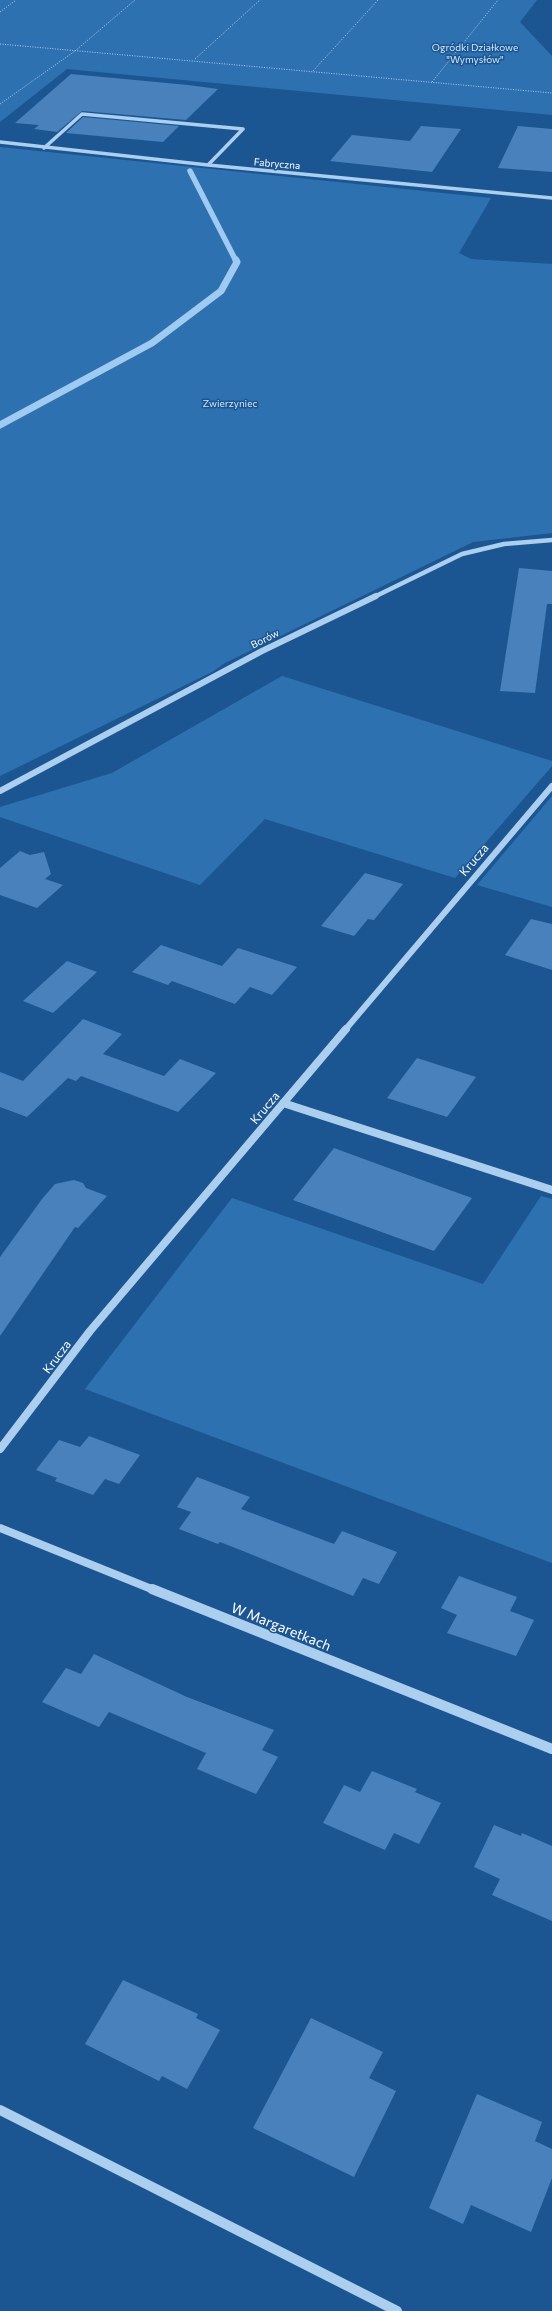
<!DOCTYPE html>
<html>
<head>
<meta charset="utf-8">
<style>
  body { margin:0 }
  canvas { display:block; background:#1b5693 }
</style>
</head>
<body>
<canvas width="552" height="2311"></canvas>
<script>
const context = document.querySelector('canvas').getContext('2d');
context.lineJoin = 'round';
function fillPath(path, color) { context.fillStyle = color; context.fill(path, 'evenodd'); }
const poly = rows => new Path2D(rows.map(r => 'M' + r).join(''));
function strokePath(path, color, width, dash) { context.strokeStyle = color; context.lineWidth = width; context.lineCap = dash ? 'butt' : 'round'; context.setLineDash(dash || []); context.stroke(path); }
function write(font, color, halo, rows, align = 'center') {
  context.font = font + ' Commissioner,sans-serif'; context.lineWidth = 3; context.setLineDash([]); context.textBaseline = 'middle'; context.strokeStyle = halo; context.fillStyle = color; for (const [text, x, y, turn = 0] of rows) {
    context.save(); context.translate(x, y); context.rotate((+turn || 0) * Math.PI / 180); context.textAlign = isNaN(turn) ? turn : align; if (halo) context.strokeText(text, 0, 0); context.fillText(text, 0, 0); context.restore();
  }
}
fillPath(poly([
  [0,0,537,0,520,22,552,56,552,115,67,69,0,122],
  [0,147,491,198,459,253,471,259,552,264,552,533,473,542,225,663,212,672,0,776],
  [282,676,552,761,552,766,455,878,265,819,200,885,0,817,0,807,112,773],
  [552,796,552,907,477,885],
  [541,1196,552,1199,552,1563,85,1389,232,1198,483,1284]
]), '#2e71b1');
strokePath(poly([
  [190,171,236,261]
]), '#9fcaf1', 5.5);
strokePath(poly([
  [0,425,152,343,221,291,237,262,236,260]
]), '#9fcaf1', 7);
fillPath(poly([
  [71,74,188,85,218,89,186,120,82,111,57,132,34,129,39,125,15,123],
  [83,117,179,126,163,142,66,133],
  [421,126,461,129,432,172,330,161,352,135,410,141],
  [518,126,552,129,552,172,498,168],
  [519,568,552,571,552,604,547,604,535,693,500,691],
  [20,851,30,855,44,852,51,874,45,879,63,885,37,908,0,895,0,868],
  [365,873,403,884,374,920,368,919,354,936,321,926],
  [531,919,552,924,552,970,505,955],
  [161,945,222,966,238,948,297,967,272,995,250,987,235,1004,172,981,168,985,132,972],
  [67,961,97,972,53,1013,23,1001],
  [83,1019,122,1034,103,1054,164,1076,180,1059,216,1073,178,1112,81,1076,76,1081,68,1078,27,1117,0,1107,0,1072,23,1081],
  [417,1058,476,1077,447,1117,387,1098],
  [334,1148,383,1166,472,1198,434,1251,293,1200],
  [74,1180,83,1183,86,1188,107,1196,78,1228,75,1227,0,1336,0,1257,42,1199,55,1184],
  [89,1436,140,1455,119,1484,105,1479,93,1495,55,1481,57,1478,36,1470,59,1440,80,1447],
  [197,1477,250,1497,241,1509,334,1544,342,1531,397,1552,379,1584,363,1578,353,1596,243,1551,220,1542,218,1544,179,1529,191,1512,177,1507],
  [459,1576,517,1597,510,1611,534,1620,516,1656,447,1633,457,1615,441,1608],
  [94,1654,187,1697,274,1730,262,1750,278,1757,256,1794,197,1769,206,1753,109,1712,99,1727,42,1702,66,1668,81,1674],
  [372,1771,417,1789,415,1792,441,1803,419,1844,394,1833,385,1850,323,1823,344,1785,360,1792],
  [494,1825,521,1836,522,1833,552,1846,552,1921,492,1895,500,1879,474,1867],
  [123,1980,198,2014,196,2018,220,2030,187,2089,162,2076,159,2081,85,2044],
  [311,2018,383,2052,369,2078,396,2091,354,2177,253,2128],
  [477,2094,542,2122,535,2141,552,2149,552,2178,531,2232,471,2205,463,2224,429,2208]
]), '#4881bc');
strokePath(poly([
  [0,12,16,0],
  [0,44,552,93],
  [195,59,260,0],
  [313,71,378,0],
  [432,82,498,0],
  [0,104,75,51,135,0]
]), '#acceef', 1, [1, 1.5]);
strokePath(poly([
  [0,142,208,165,552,198],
  [44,148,82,114,243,129],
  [208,165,243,129]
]), '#acceef', 3.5);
strokePath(poly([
  [374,597,462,554,504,544,552,540]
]), '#acceef', 4.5);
strokePath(poly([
  [0,791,262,651,376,596],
  [345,1030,552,786]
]), '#acceef', 6);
strokePath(poly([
  [283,1103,552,1190],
  [0,1449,90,1331,346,1029],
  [0,1528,154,1590]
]), '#acceef', 8);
strokePath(poly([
  [152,1589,552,1749],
  [0,2110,397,2311]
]), '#acceef', 10);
write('10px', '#d3e7fb', '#1b5693', [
  ["Ogródki Działkowe",475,48],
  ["\"Wymysłów\"",475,60],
  ["Zwierzyniec",230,404]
]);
write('10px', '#fff', '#1b5693', [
  ["Fabryczna",277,164,5],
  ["Borów",265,639,-27]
]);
write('12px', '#fff', '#1b5693', [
  ["Krucza",474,860,-50],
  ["Krucza",265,1108,-50],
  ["Krucza",57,1357,-53]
]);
write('14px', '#fff', '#1b5693', [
  ["W Margaretkach",281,1627,22]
]);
</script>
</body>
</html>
